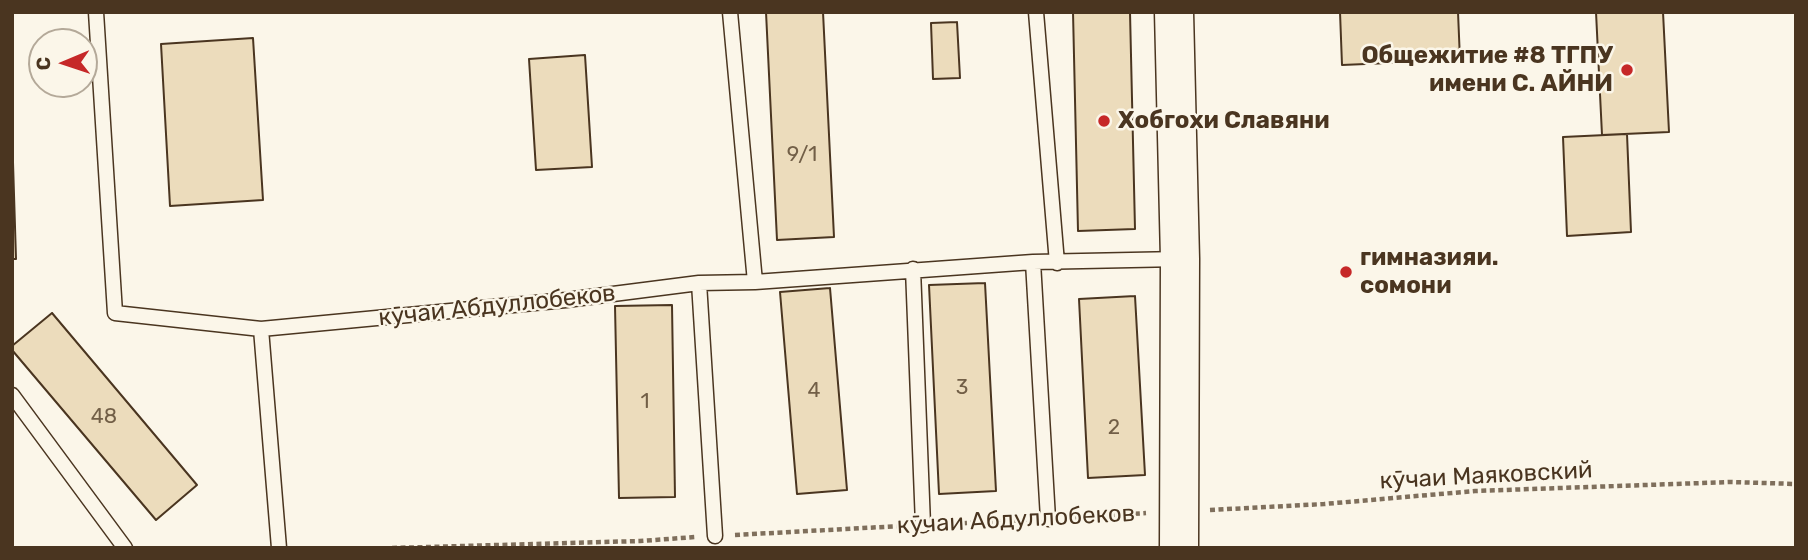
<!DOCTYPE html>
<html>
<head>
<meta charset="utf-8">
<style>
  body { margin:0 }
  #map { position:relative; width:1808px; height:560px; overflow:hidden; background:#fbf6e9; font-family:Rubik,sans-serif }
  canvas { display:block }
  .frame { position:absolute; inset:0; border:14px solid #4a3520; pointer-events:none }
  .north { position:absolute; left:28px; top:28px; width:70px; height:70px; box-sizing:border-box; background:#fbf6e9; border:2px solid #b4a999; border-radius:50%; rotate:268deg; font-size:19px; font-weight:700; line-height:28px; text-align:center; color:#4a3520 }
  .north::after { content:''; display:block; margin:auto; width:24px; height:32px; background:#c62828; clip-path:polygon(50% 0,100% 100%,50% 72%,0 100%) }
</style>
</head>
<body>
<div id="map">
<canvas width="1808" height="560"></canvas>
<div class="frame"></div>
<div class="north">С</div>
</div>
<script>
const context = document.querySelector('canvas').getContext('2d');
context.lineJoin = 'round';
function fillPath(path, color) { context.fillStyle = color; context.fill(path, 'evenodd'); }
const poly = rows => new Path2D(rows.map(r => 'M' + r).join(''));
function strokePath(path, color, width, dash) { context.strokeStyle = color; context.lineWidth = width; context.lineCap = dash ? 'butt' : 'round'; context.setLineDash(dash || []); context.stroke(path); }
function write(font, color, halo, rows, align = 'center') {
  context.font = font + ' Rubik,sans-serif'; context.lineWidth = 5; context.setLineDash([]); context.textBaseline = 'middle'; context.strokeStyle = halo; context.fillStyle = color; for (const [text, x, y, turn = 0] of rows) {
    context.save(); context.translate(x, y); context.rotate((+turn || 0) * Math.PI / 180); context.textAlign = isNaN(turn) ? turn : align; if (halo) context.strokeText(text, 0, 0); context.fillText(text, 0, 0); context.restore();
  }
}
const building = poly([
  [766,12,823,12,834,237,777,240,766,12],
  [1073,12,1130,12,1135,229,1078,231,1073,12],
  [1340,12,1458,12,1460,60,1342,65,1340,12],
  [1596,12,1663,12,1669,132,1602,135,1596,12],
  [957,22,960,78,933,79,931,23,957,22],
  [253,38,263,200,170,206,161,44,253,38],
  [585,55,592,167,536,170,529,59,585,55],
  [12,130,16,259,12,259,12,130],
  [1627,134,1631,232,1567,236,1563,137,1627,134],
  [985,283,996,491,939,494,929,285,985,283],
  [830,288,847,490,797,494,780,292,830,288],
  [1135,296,1145,475,1088,478,1079,299,1135,296],
  [672,305,675,497,619,498,615,306,672,305],
  [52,313,197,485,156,520,12,350,12,346,52,313]
]);
fillPath(building, '#ecdcbc');
strokePath(building, '#4a3520', 2);
const lane = poly([
  [96,12,115,313,261,329,566,300,699,283,755,282,1033,262,1180,259],
  [730,12,755,282],
  [1036,12,1057,263],
  [1033,262,1048,519],
  [913,269,923,525],
  [699,283,715,536],
  [261,329,279,548],
  [12,395,125,548]
]);
const secondary = poly([
  [1174,12,1180,259,1179,548]
]);
strokePath(lane, '#4a3520', 17);
strokePath(secondary, '#4a3520', 41);
strokePath(poly([
  [1210,510,1324,504,1475,491,1731,482,1796,484],
  [1067,518,1146,513],
  [945,524,1027,520],
  [735,535,901,526],
  [392,548,640,541,695,537]
]), '#7f6f5c', 4.5, [5, 3.5]);
strokePath(lane, '#fbf6e9', 14);
strokePath(secondary, '#fbf6e9', 38);
for (const [x, y, r, color] of [
  [1627,70,7,"#c62828"],
  [1104,121,7,"#c62828"],
  [1346,272,7,"#c62828"]
]) { const dot = new Path2D(); dot.arc(x, y, r, 0, 2 * Math.PI); context.fillStyle = color; context.fill(dot); strokePath(dot, '#fbf6e9', 2.5); }
write('21px', '#725f47', null, [
  ["9/1",802,155],
  ["3",962,388],
  ["4",814,391],
  ["1",645,402],
  ["48",104,417],
  ["2",1114,428]
]);
write('bold 24px', '#4a3520', '#fbf6e9', [
  ["Общежитие #8 ТГПУ",1613,56,"right"],
  ["имени С. АЙНИ",1613,84,"right"],
  ["Хобгохи Славяни",1118,121],
  ["гимназияи.",1360,258],
  ["сомони",1360,286]
], 'left');
write('24px', '#4a3520', '#fbf6e9', [
  ["кӯчаи Абдуллобеков",497,306,-6],
  ["кӯчаи Маяковский",1486,476,-3],
  ["кӯчаи Абдуллобеков",1016,520,-3]
]);
</script>
</body>
</html>
